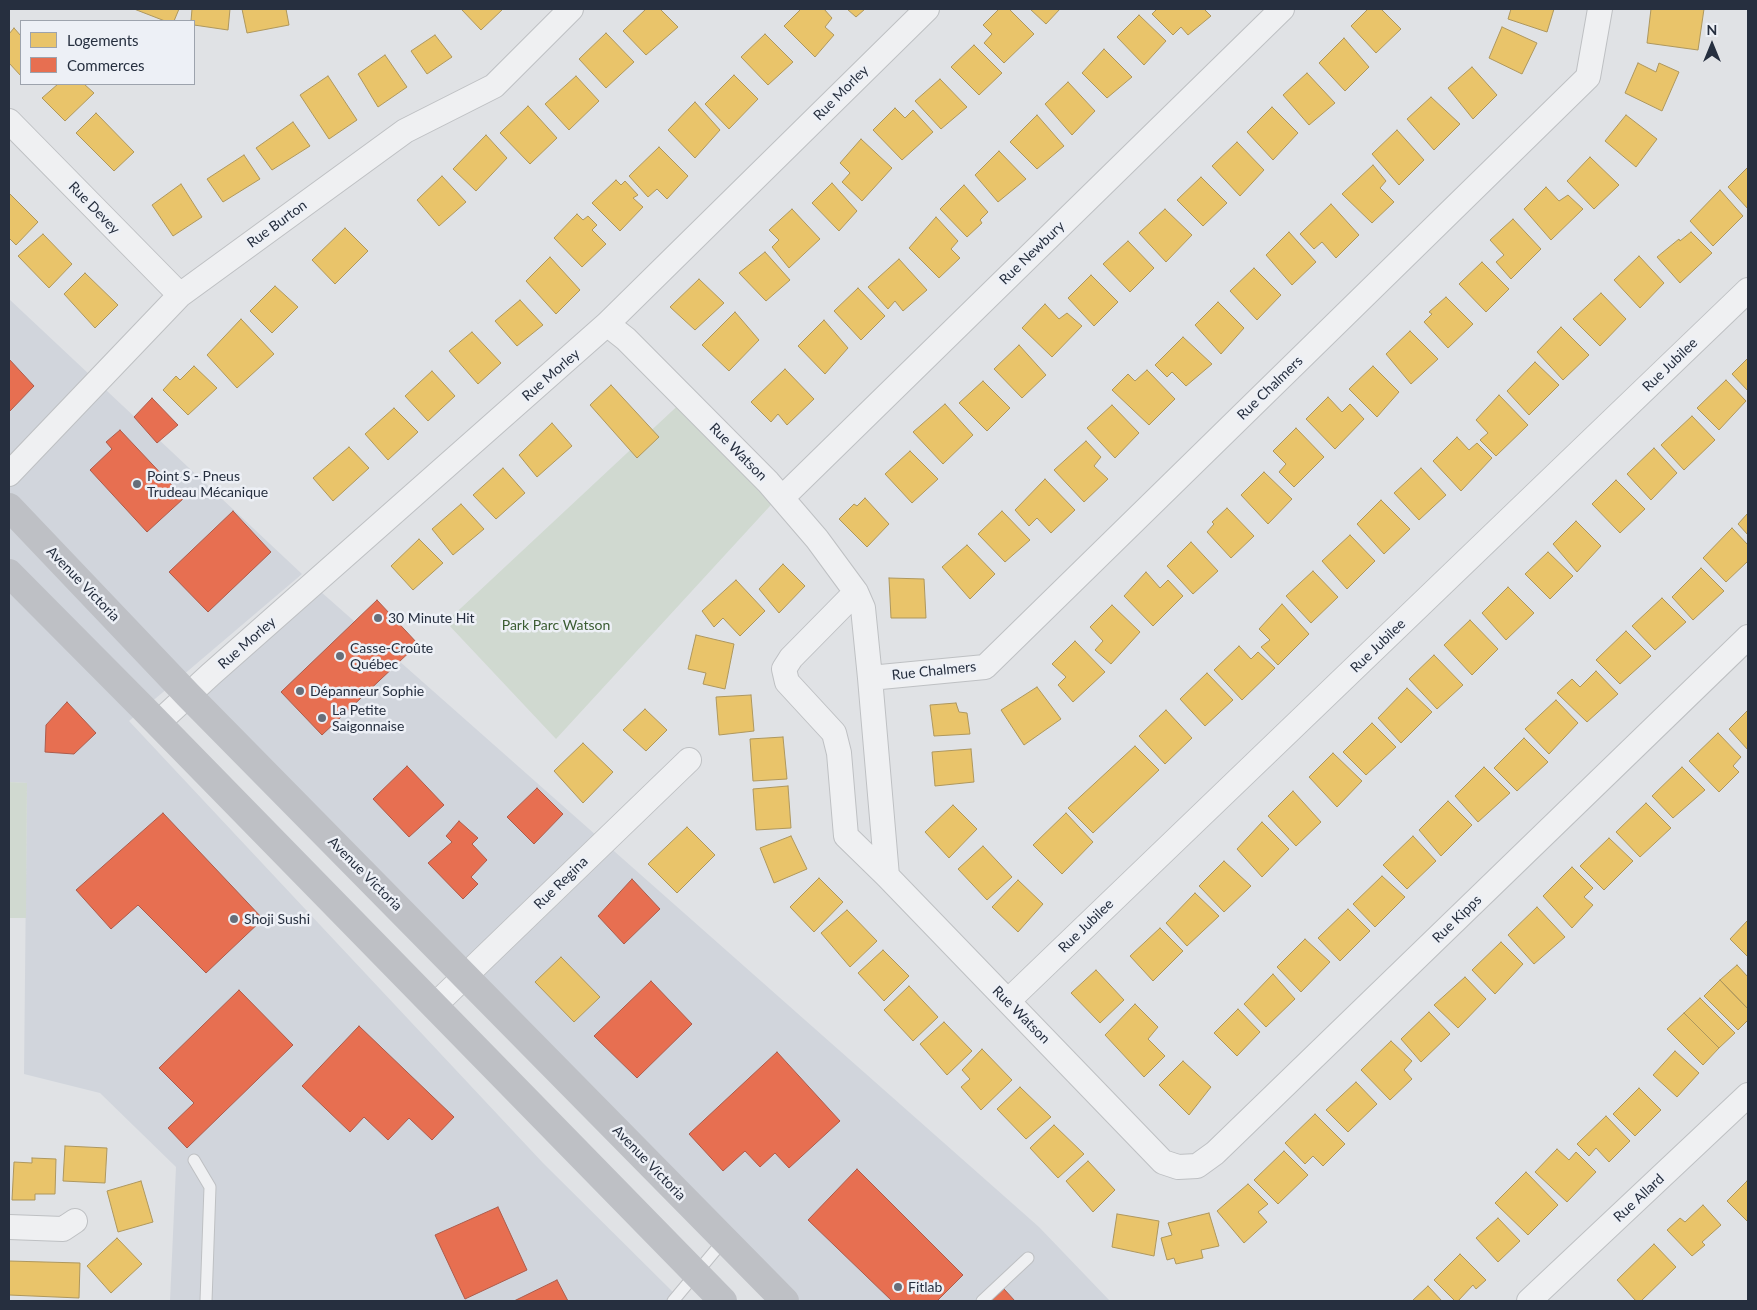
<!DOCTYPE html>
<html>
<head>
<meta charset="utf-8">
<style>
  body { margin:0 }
  #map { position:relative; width:1757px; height:1310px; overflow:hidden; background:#e0e2e5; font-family:Lato,sans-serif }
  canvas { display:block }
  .frame { position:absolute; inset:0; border:10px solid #262f3f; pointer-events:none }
  .legend { position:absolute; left:20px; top:20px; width:175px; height:65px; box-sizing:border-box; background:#edf0f6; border:1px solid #9da3ad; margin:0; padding:6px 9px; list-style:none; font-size:15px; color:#262f3f }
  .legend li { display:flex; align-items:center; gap:10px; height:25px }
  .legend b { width:25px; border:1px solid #9da3ad }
  .north { position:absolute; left:1687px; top:20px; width:50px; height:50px; -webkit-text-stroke:4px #edf0f6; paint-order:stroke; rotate:0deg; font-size:14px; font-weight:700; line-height:20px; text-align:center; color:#262f3f }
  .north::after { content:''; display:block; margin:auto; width:18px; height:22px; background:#262f3f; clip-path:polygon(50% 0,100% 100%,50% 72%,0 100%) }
</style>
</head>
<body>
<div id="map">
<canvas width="1757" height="1310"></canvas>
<div class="frame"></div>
<ul class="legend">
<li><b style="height:14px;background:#e9c46a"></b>Logements</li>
<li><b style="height:14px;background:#e76f51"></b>Commerces</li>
</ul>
<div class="north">N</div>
</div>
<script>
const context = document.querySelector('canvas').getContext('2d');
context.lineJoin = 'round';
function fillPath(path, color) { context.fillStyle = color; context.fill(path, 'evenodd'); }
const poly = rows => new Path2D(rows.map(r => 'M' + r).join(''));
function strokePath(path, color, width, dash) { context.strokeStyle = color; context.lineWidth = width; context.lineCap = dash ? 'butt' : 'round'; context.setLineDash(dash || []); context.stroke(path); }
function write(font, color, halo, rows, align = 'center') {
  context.font = font + ' Lato,sans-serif'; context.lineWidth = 5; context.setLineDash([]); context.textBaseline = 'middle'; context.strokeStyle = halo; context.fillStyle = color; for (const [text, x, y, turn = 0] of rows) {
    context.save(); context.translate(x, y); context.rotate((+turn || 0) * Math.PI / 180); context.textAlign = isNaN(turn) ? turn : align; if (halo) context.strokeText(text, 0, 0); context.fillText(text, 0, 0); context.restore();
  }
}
fillPath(poly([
  [9,299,302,574,129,721,543,1163,682,1301,170,1301,176,1167,100,1093,24,1074,27,783,9,782],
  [320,591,1039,1227,1110,1301,800,1301,204,693]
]), '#d1d5dc');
fillPath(poly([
  [687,397,781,494,556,739,446,622],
  [9,782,27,783,26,918,9,918]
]), '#d0d9d0');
const homes = poly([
  [134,9,179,9,174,21,165,21,134,9],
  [192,9,230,9,228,30,194,25,194,21,191,21,192,9],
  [242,9,286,9,289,25,247,33,242,9],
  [463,9,503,9,481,30,462,10,463,9],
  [646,9,660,9,678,27,646,55,623,31,646,9],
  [801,9,824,9,832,18,825,27,834,35,815,57,784,26,801,9],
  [847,9,865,9,856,17,847,9],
  [999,9,1009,9,1034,34,1004,63,984,43,992,34,983,25,999,9],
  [1030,9,1060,9,1046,24,1030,9],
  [1157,9,1204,9,1211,16,1188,35,1181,27,1173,35,1152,14,1157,9],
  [1368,9,1381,9,1401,29,1376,53,1351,26,1368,9],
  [1511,9,1554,9,1547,32,1508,19,1511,9],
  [1651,9,1704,9,1698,50,1647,43,1651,9],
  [1139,15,1166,41,1144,65,1117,37,1139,15],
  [1502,27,1537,43,1522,74,1489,58,1502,27],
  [14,28,21,36,21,76,9,63,9,34,14,28],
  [606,33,634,62,606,88,579,59,606,33],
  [765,34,793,62,768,85,741,57,765,34],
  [435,35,452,57,427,74,411,51,435,35],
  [1344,38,1369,67,1345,91,1319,63,1344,38],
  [974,45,1002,73,979,95,951,67,974,45],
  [1104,49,1132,77,1107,98,1082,73,1104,49],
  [385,55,407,87,378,107,358,74,385,55],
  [1638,63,1656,72,1659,63,1679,72,1662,111,1625,93,1638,63],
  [1472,67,1497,95,1473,119,1448,88,1472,67],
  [1307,73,1335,103,1309,125,1283,95,1307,73],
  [734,75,758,99,729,129,705,104,734,75],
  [328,76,357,120,329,139,300,95,328,76],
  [576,76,599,101,569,130,545,104,576,76],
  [940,79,967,107,941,129,915,101,940,79],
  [1068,82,1095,111,1072,135,1045,104,1068,82],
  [58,84,84,84,94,93,65,121,42,98,58,84],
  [1431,97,1460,124,1434,150,1407,119,1431,97],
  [695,102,720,130,695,158,668,130,695,102],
  [528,106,557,138,530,164,500,133,528,106],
  [1272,107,1298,133,1273,160,1247,132,1272,107],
  [895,108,905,118,913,110,933,132,902,160,873,130,895,108],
  [96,113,134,152,114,171,76,133,96,113],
  [1037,115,1064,146,1037,169,1010,142,1037,115],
  [1626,115,1657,139,1636,167,1605,141,1626,115],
  [293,122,310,146,272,170,256,148,293,122],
  [1397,130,1424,160,1399,185,1372,154,1397,130],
  [486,135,507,158,476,191,453,169,486,135],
  [861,139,892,168,862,201,842,182,850,173,840,163,861,139],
  [1237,142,1264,170,1240,196,1212,166,1237,142],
  [659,147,688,176,667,199,657,189,648,197,629,176,659,147],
  [999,151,1026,179,998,202,975,175,999,151],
  [244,155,260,179,223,202,207,179,244,155],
  [1590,157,1619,185,1594,209,1567,181,1590,157],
  [1373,165,1386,181,1380,188,1394,202,1372,223,1342,194,1373,165],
  [1748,167,1748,209,1728,187,1748,167],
  [442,176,466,202,439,226,417,200,442,176],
  [1201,177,1227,203,1203,226,1177,200,1201,177],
  [616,180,621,185,625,181,638,195,633,198,643,207,620,231,592,203,616,180],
  [832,183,857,211,839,231,812,203,832,183],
  [181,184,202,217,173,236,152,205,181,184],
  [964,185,988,212,980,220,982,223,967,237,940,209,964,185],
  [1546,187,1559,201,1568,195,1583,209,1551,240,1524,209,1546,187],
  [1720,190,1743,216,1713,246,1690,221,1720,190],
  [9,193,38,222,16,245,9,238,9,193],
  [1331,204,1359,235,1336,258,1322,242,1314,249,1300,234,1331,204],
  [792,209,820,239,789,268,772,247,779,240,769,230,792,209],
  [1165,209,1192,235,1166,262,1139,233,1165,209],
  [577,214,583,220,588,216,597,225,592,230,606,244,582,267,554,238,577,214],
  [936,217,958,241,951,249,960,258,939,278,909,248,936,217],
  [1513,219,1541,249,1511,279,1496,262,1504,255,1490,240,1513,219],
  [345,228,368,251,335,284,312,260,345,228],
  [1289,232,1316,262,1292,285,1266,255,1289,232],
  [1691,232,1712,253,1680,283,1657,257,1679,239,1680,241,1691,232],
  [43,234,72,264,49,288,18,256,43,234],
  [1128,241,1154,268,1130,292,1103,264,1128,241],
  [765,252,790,280,766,301,739,273,765,252],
  [1639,256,1664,283,1640,308,1614,280,1639,256],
  [550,257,580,290,556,314,526,281,550,257],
  [899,259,927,290,903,311,895,301,888,309,868,287,899,259],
  [1482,262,1509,289,1486,312,1459,284,1482,262],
  [1254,268,1281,295,1257,320,1230,291,1254,268],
  [85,273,118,305,95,328,64,294,85,273],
  [1091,275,1118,302,1094,326,1068,298,1091,275],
  [699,279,724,303,695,330,670,307,699,279],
  [275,286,298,307,272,333,250,311,275,286],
  [858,288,885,316,861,340,834,311,858,288],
  [1601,293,1626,319,1600,346,1573,319,1601,293],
  [1446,297,1473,324,1448,348,1424,322,1432,314,1429,312,1446,297],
  [520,300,543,325,517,346,495,321,520,300],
  [1218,302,1244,328,1221,354,1195,325,1218,302],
  [1045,304,1059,319,1067,313,1082,326,1052,357,1022,328,1045,304],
  [735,312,759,340,729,371,702,345,735,312],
  [241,319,274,354,237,388,207,355,241,319],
  [824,320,848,348,825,374,798,346,824,320],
  [1561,327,1589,355,1563,380,1537,352,1561,327],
  [1410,331,1438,359,1411,384,1386,354,1410,331],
  [472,332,501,363,478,384,449,351,472,332],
  [1183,337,1212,364,1186,386,1172,372,1167,377,1155,365,1183,337],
  [1019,345,1046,375,1022,398,994,369,1019,345],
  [1748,358,1748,391,1732,374,1748,358],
  [1535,362,1559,385,1529,415,1507,391,1535,362],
  [194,366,217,388,188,415,163,390,176,376,180,380,194,366],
  [1373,366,1399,392,1377,417,1349,389,1373,366],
  [785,369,814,399,787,425,778,414,771,422,751,402,785,369],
  [1147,370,1175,399,1149,425,1112,390,1128,374,1135,381,1147,370],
  [432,371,455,396,428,421,405,396,432,371],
  [1726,380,1746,401,1719,430,1697,408,1726,380],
  [983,381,1010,408,987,431,959,403,983,381],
  [611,385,659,437,637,458,590,405,611,385],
  [1499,395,1528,425,1496,456,1480,440,1488,433,1476,420,1499,395],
  [1328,397,1342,412,1350,404,1364,419,1335,449,1306,419,1328,397],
  [945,404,973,435,943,464,913,432,945,404],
  [1112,405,1139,433,1115,458,1087,428,1112,405],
  [394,408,418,432,388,460,365,434,394,408],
  [1692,416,1715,440,1684,470,1661,445,1692,416],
  [552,423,572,446,537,477,519,455,552,423],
  [1296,428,1324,457,1294,487,1279,472,1286,464,1273,451,1296,428],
  [1457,437,1469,450,1477,443,1492,458,1461,491,1433,461,1457,437],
  [1086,441,1101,457,1094,466,1108,479,1084,502,1054,470,1086,441],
  [349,447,369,468,333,501,313,478,349,447],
  [1654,448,1677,473,1651,500,1627,474,1654,448],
  [910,451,938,479,912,503,885,474,910,451],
  [503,468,525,493,496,519,473,495,503,468],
  [1421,468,1446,495,1419,520,1394,493,1421,468],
  [1264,472,1292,499,1268,524,1241,495,1264,472],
  [1045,479,1075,510,1051,533,1037,518,1029,526,1015,510,1045,479],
  [1616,480,1645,509,1620,533,1592,504,1616,480],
  [865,498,889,524,867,547,839,519,854,504,857,506,865,498],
  [1381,500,1410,529,1384,554,1357,524,1381,500],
  [461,504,484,529,453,555,432,529,461,504],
  [1227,508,1254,536,1231,558,1207,532,1214,524,1212,522,1227,508],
  [1002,511,1030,540,1005,562,978,534,1002,511],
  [1748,513,1748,535,1738,524,1748,513],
  [1576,521,1601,546,1577,572,1553,544,1576,521],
  [1732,528,1748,545,1748,561,1726,582,1703,558,1732,528],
  [1350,535,1375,561,1347,589,1322,561,1350,535],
  [419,539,443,563,413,590,391,566,419,539],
  [1191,542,1218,571,1193,594,1167,566,1191,542],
  [967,545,995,574,970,599,942,567,967,545],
  [1548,552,1573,576,1550,599,1525,574,1548,552],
  [783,564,805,586,779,613,759,589,783,564],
  [1701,568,1724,591,1693,620,1672,597,1701,568],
  [1313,571,1338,597,1311,623,1286,596,1313,571],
  [1146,572,1160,588,1168,580,1183,596,1153,626,1124,596,1146,572],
  [889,578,924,579,926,618,891,618,889,578],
  [736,580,765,611,740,636,723,618,714,627,702,611,736,580],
  [1508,587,1534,613,1506,640,1482,613,1508,587],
  [1662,598,1686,622,1655,650,1632,626,1662,598],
  [1282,604,1309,634,1278,665,1261,647,1270,640,1259,629,1282,604],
  [1112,605,1140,632,1111,664,1095,650,1103,641,1090,627,1112,605],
  [1470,620,1498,649,1472,675,1444,645,1470,620],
  [1626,631,1651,656,1620,684,1596,660,1626,631],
  [696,635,734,644,725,689,703,684,706,673,688,669,696,635],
  [1075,641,1105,672,1073,702,1058,685,1066,677,1052,664,1075,641],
  [1239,646,1251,659,1258,652,1275,668,1242,700,1214,670,1239,646],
  [1434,655,1463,685,1437,709,1409,679,1434,655],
  [1596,671,1618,694,1587,722,1557,693,1572,679,1580,687,1596,671],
  [1207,673,1233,700,1205,726,1180,699,1207,673],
  [1037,687,1061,719,1024,745,1001,710,1037,687],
  [1407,688,1432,712,1401,743,1378,718,1407,688],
  [751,695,754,731,719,735,716,697,751,695],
  [1556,700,1578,723,1549,754,1525,729,1556,700],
  [956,703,959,712,967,713,970,734,934,736,930,705,956,703],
  [645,709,667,730,646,751,623,730,645,709],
  [1166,710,1192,738,1165,764,1139,736,1166,710],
  [1748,710,1748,750,1729,729,1748,710],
  [1372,723,1396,747,1366,775,1343,752,1372,723],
  [1718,733,1741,757,1733,766,1739,772,1719,792,1689,761,1718,733],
  [783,737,787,779,753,781,750,739,783,737],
  [1524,738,1548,762,1517,791,1494,768,1524,738],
  [583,743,613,772,583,803,554,771,583,743],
  [1135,746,1159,770,1093,833,1068,808,1135,746],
  [971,749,974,782,935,786,932,752,971,749],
  [1333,753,1362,781,1337,807,1309,777,1333,753],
  [1484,767,1510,793,1478,822,1455,796,1484,767],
  [1682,767,1705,790,1673,818,1652,796,1682,767],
  [788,786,791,828,756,830,753,789,788,786],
  [1293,791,1321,822,1296,846,1268,816,1293,791],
  [1448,801,1472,825,1441,856,1419,830,1448,801],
  [1646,803,1671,828,1640,857,1616,832,1646,803],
  [953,805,977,829,949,858,925,832,953,805],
  [1066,813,1093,842,1062,874,1033,845,1066,813],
  [1262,822,1289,849,1262,877,1237,849,1262,822],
  [687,827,715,855,677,893,648,864,687,827],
  [791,836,807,869,774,883,760,848,791,836],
  [1413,836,1436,861,1407,889,1383,865,1413,836],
  [1609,838,1633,861,1604,890,1580,866,1609,838],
  [983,846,1012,877,987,900,958,869,983,846],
  [1224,861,1251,886,1224,912,1199,886,1224,861],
  [1572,867,1593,888,1584,897,1593,905,1572,928,1543,896,1572,867],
  [1382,876,1405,897,1375,927,1353,904,1382,876],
  [819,878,843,902,814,932,790,907,819,878],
  [1018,880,1043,904,1018,932,992,907,1018,880],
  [1195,893,1219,916,1187,946,1166,923,1195,893],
  [1537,907,1565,937,1534,964,1508,935,1537,907],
  [1348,909,1370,931,1340,961,1318,938,1348,909],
  [847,910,877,941,850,967,821,933,847,910],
  [1748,920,1748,957,1730,939,1748,920],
  [1160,928,1183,951,1153,981,1130,956,1160,928],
  [1305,939,1330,962,1301,992,1277,967,1305,939],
  [1501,942,1523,964,1495,994,1472,970,1501,942],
  [883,950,909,976,884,1001,858,973,883,950],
  [561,957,600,997,574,1022,535,982,561,957],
  [1737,965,1748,977,1748,1009,1720,980,1737,965],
  [1096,970,1124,1000,1100,1023,1071,993,1096,970],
  [1273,974,1295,999,1266,1027,1244,1004,1273,974],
  [1465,977,1486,999,1458,1028,1434,1005,1465,977],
  [1720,980,1748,1009,1748,1020,1738,1030,1704,996,1720,980],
  [909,986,938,1017,913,1041,884,1010,909,986],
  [1700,998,1735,1033,1719,1048,1684,1013,1700,998],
  [1135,1004,1158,1027,1148,1039,1165,1056,1144,1077,1105,1035,1135,1004],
  [1238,1009,1260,1032,1237,1056,1214,1033,1238,1009],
  [1429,1012,1450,1034,1421,1062,1401,1039,1429,1012],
  [1684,1013,1719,1048,1703,1065,1667,1029,1684,1013],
  [944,1022,972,1051,947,1075,920,1044,944,1022],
  [1391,1041,1412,1061,1404,1070,1412,1079,1390,1100,1361,1070,1391,1041],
  [982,1049,1012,1080,981,1110,961,1087,970,1079,962,1070,982,1049],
  [1675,1051,1699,1073,1677,1097,1653,1075,1675,1051],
  [1183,1061,1211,1087,1189,1115,1159,1085,1183,1061],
  [1356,1082,1377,1104,1348,1132,1326,1110,1356,1082],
  [1020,1087,1051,1117,1026,1139,997,1109,1020,1087],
  [1639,1088,1661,1110,1635,1136,1613,1114,1639,1088],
  [1315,1114,1345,1144,1323,1166,1313,1156,1305,1164,1285,1143,1315,1114],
  [1606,1116,1630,1141,1609,1162,1596,1148,1589,1156,1577,1144,1606,1116],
  [1054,1125,1084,1154,1058,1178,1030,1148,1054,1125],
  [65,1146,107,1148,105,1183,63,1181,65,1146],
  [1557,1149,1569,1160,1576,1152,1596,1172,1567,1202,1535,1172,1557,1149],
  [1284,1151,1308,1175,1278,1204,1254,1180,1284,1151],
  [32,1158,56,1159,55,1194,35,1194,35,1200,12,1200,14,1162,32,1163,32,1158],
  [1088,1161,1115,1190,1093,1212,1066,1181,1088,1161],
  [1526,1172,1558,1205,1528,1235,1495,1203,1526,1172],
  [141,1181,153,1222,118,1232,107,1191,141,1181],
  [1747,1181,1748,1183,1748,1222,1727,1201,1747,1181],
  [1248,1184,1268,1204,1258,1212,1267,1222,1244,1243,1217,1211,1248,1184],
  [1703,1205,1721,1225,1702,1242,1705,1245,1692,1256,1667,1230,1680,1218,1685,1222,1703,1205],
  [1209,1213,1219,1246,1201,1250,1203,1258,1176,1264,1174,1258,1167,1260,1161,1238,1172,1235,1168,1223,1209,1213],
  [1117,1214,1159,1221,1154,1256,1112,1247,1117,1214],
  [1498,1218,1520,1241,1498,1262,1476,1238,1498,1218],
  [117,1238,142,1264,111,1293,87,1266,117,1238],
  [1654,1244,1676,1267,1641,1301,1636,1301,1617,1280,1654,1244],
  [1460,1254,1486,1280,1476,1289,1473,1285,1458,1301,1455,1301,1434,1280,1460,1254],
  [9,1261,80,1263,79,1298,9,1295,9,1261],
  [1428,1286,1442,1301,1412,1301,1428,1286]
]);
fillPath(homes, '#e9c46a');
strokePath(homes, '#ae975d', 1);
const shops = poly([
  [9,359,34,386,9,412,9,359],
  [152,398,178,425,157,443,134,417,152,398],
  [120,430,184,498,147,532,90,470,112,449,106,442,120,430],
  [233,511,271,552,208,612,169,572,233,511],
  [377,600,418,644,322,735,281,692,377,600],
  [67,702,96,733,74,754,45,752,46,725,67,702],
  [407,766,444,805,409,837,373,799,407,766],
  [537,788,563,814,534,844,507,817,537,788],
  [163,813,263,919,206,973,138,905,111,929,76,890,163,813],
  [459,821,478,838,472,844,487,860,471,877,478,884,463,899,428,863,452,842,446,836,459,821],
  [632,879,660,909,624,944,598,916,632,879],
  [651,981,692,1024,637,1078,594,1036,651,981],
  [239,990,293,1045,187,1148,168,1128,194,1103,159,1068,239,990],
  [359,1026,454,1117,432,1140,409,1118,388,1140,364,1117,350,1132,302,1086,359,1026],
  [777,1052,840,1121,789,1168,775,1153,760,1167,745,1151,723,1171,689,1134,777,1052],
  [857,1169,963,1275,937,1301,892,1301,808,1220,857,1169],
  [498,1207,527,1270,465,1299,435,1235,498,1207],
  [557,1280,568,1301,514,1301,557,1280],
  [1004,1289,1015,1301,991,1301,1004,1289]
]);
fillPath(shops, '#e76f51');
strokePath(shops, '#ad5c4c', 1);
const service = poly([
  [194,1160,210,1187,206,1301],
  [673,1301,724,1240],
  [982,1301,1028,1258]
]);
const minor = poly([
  [9,121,180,295],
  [607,324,626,339,768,482,817,539,856,592,863,608,870,678,887,876],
  [9,474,180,295,405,131,494,86,571,9],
  [782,498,1282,9],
  [856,592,791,658,784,669,787,682,834,733,839,753,846,836,887,876,1163,1162,1178,1167,1197,1166,1215,1153,1748,637],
  [870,678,985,667,1588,77,1600,9],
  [158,723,210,675,607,324,927,9],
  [1008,1001,1748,290],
  [434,1006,689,760],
  [9,1227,63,1229,75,1221],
  [1529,1301,1748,1095]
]);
strokePath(service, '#bec0c3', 13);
strokePath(minor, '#bec0c3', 26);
strokePath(service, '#eff0f2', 11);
strokePath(minor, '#eff0f2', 24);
strokePath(poly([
  [9,507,188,695,785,1301],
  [9,573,145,710,723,1301]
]), '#bec0c5', 28);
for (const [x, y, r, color] of [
  [137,484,5,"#676e79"],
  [378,618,5,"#676e79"],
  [340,656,5,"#676e79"],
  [300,691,5,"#676e79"],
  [322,718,5,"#676e79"],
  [234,919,5,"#676e79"],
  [898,1287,5,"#676e79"]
]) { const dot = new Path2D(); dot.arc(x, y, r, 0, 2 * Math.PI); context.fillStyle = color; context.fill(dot); strokePath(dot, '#edf0f6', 2); }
write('14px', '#262f3f', '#edf0f6', [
  ["Rue Morley",841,93,-45],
  ["Rue Devey",94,208,46],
  ["Rue Burton",277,224,-36],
  ["Rue Newbury",1032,253,-44],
  ["Rue Jubilee",1670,365,-44],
  ["Rue Morley",551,375,-41],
  ["Rue Chalmers",1270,388,-44],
  ["Rue Watson",738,452,45],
  ["Avenue Victoria",83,584,46],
  ["Rue Morley",247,643,-41],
  ["Rue Jubilee",1378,646,-44],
  ["Rue Chalmers",934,671,-6],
  ["Avenue Victoria",365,874,45],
  ["Rue Regina",561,883,-44],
  ["Rue Kipps",1457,919,-44],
  ["Rue Jubilee",1086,926,-44],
  ["Rue Watson",1021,1015,45],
  ["Avenue Victoria",649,1163,46],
  ["Rue Allard",1639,1198,-43]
]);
write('14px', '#262f3f', '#edf0f6', [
  ["Point S - Pneus",147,476],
  ["Trudeau Mécanique",147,492],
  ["30 Minute Hit",388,618],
  ["Casse-Croûte",350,648],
  ["Québec",350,664],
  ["Dépanneur Sophie",310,691],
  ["La Petite",332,710],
  ["Saigonnaise",332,726],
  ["Shoji Sushi",244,919],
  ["Fitlab",908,1287]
], 'left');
write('14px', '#3a5c32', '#edf0f6', [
  ["Park Parc Watson",556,625]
]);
</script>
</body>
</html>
